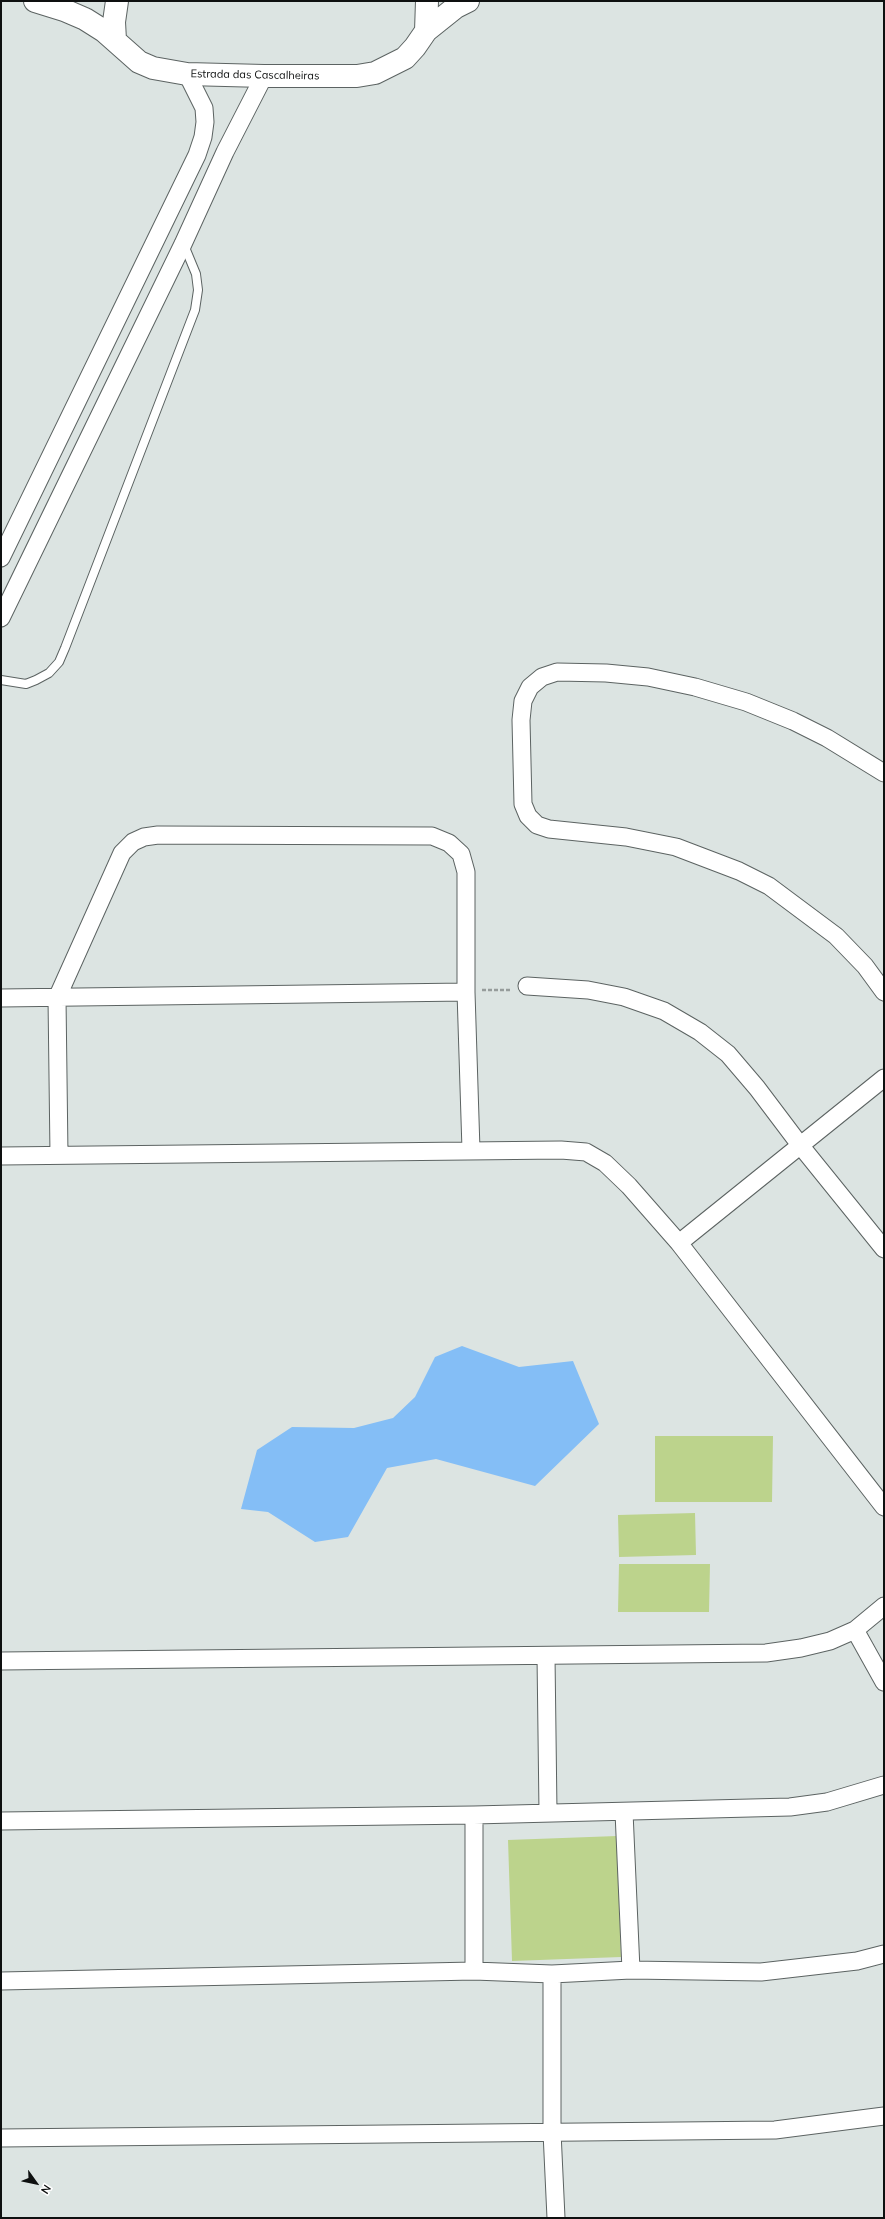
<!DOCTYPE html>
<html>
<head>
<meta charset="utf-8">
<style>
  body { margin:0 }
  #map { position:relative; width:885px; height:2219px; overflow:hidden; background:#dce4e2; font-family:Mulish,sans-serif }
  canvas { display:block }
  .frame { position:absolute; inset:0; border:2px solid #0e1010; pointer-events:none }
  .north { position:absolute; left:16px; top:2163px; width:40px; height:40px; -webkit-text-stroke:3px #fff; paint-order:stroke; rotate:123deg; font-size:11px; font-weight:700; line-height:16px; text-align:center; color:#0e1010 }
  .north::after { content:''; display:block; margin:auto; width:14px; height:18px; background:#0e1010; clip-path:polygon(50% 0,100% 100%,50% 72%,0 100%) }
</style>
</head>
<body>
<div id="map">
<canvas width="885" height="2219"></canvas>
<div class="frame"></div>
<div class="north">N</div>
</div>
<script>
const context = document.querySelector('canvas').getContext('2d');
context.lineJoin = 'round';
function fillPath(path, color) { context.fillStyle = color; context.fill(path, 'evenodd'); }
const poly = rows => new Path2D(rows.map(r => 'M' + r).join(''));
function strokePath(path, color, width, dash) { context.strokeStyle = color; context.lineWidth = width; context.lineCap = dash ? 'butt' : 'round'; context.setLineDash(dash || []); context.stroke(path); }
function write(font, color, halo, rows, align = 'center') {
  context.font = font + ' Mulish,sans-serif'; context.lineWidth = 3; context.setLineDash([]); context.textBaseline = 'middle'; context.strokeStyle = halo; context.fillStyle = color; for (const [text, x, y, turn = 0] of rows) {
    context.save(); context.translate(x, y); context.rotate((+turn || 0) * Math.PI / 180); context.textAlign = isNaN(turn) ? turn : align; if (halo) context.strokeText(text, 0, 0); context.fillText(text, 0, 0); context.restore();
  }
}
fillPath(poly([
  [655,1436,773,1436,772,1502,655,1502],
  [695,1513,696,1555,619,1557,618,1515],
  [619,1564,710,1564,709,1612,618,1612],
  [617,1836,621,1957,512,1961,508,1840]
]), '#bcd38c');
fillPath(poly([
  [462,1346,519,1367,573,1361,599,1424,535,1486,436,1459,387,1468,348,1537,315,1542,268,1512,241,1509,257,1450,292,1427,354,1428,393,1418,415,1397,435,1357]
]), '#84bef6');
const service = poly([
  [1,680,26,684,36,680,49,673,59,662,65,648,195,310,198,290,196,274,184,245]
]);
const minor = poly([
  [1,558,197,155,203,137,205,122,204,108,187,74],
  [1,618,183,244,225,152,264,76],
  [884,773,827,738,793,721,746,702,695,687,648,677,606,673,557,672,542,677,530,687,523,701,521,720,523,804,528,816,537,825,549,829,626,837,676,847,739,871,769,886,836,936,865,966,884,992],
  [527,986,588,990,624,997,664,1011,700,1032,728,1054,757,1088,800,1145,884,1249],
  [1,998,466,992],
  [59,1155,57,998,122,853,133,842,144,837,158,835,432,836,449,843,461,854,466,872,466,992,471,1150],
  [1,1156,561,1150,586,1152,605,1163,629,1186,679,1243,884,1507],
  [679,1243,884,1078],
  [855,1630,884,1682],
  [546,1656,548,1812],
  [1,1661,766,1653,801,1648,830,1641,855,1630,884,1606],
  [624,1812,631,1970],
  [474,1815,474,1971],
  [1,1821,474,1815,790,1807,827,1802,884,1785],
  [552,1974,552,2132,556,2218],
  [1,1981,474,1971,552,1974,631,1970,761,1972,857,1961,884,1954],
  [1,2138,775,2130,884,2116]
]);
const primary = poly([
  [35,1,64,10,85,19,104,31,139,62,153,68,187,74,264,76,357,76,375,73,405,58,415,47,426,31,456,7,468,1],
  [426,31,427,1],
  [115,40,114,22,117,1]
]);
strokePath(service, '#5c6362', 10);
strokePath(minor, '#5c6362', 19);
strokePath(primary, '#5c6362', 24);
strokePath(poly([
  [482,990,511,990]
]), '#969c9b', 2.5, [4, 2]);
strokePath(service, '#fff', 8);
strokePath(minor, '#fff', 17);
strokePath(primary, '#fff', 22);
write('11px', '#0e1010', '#fff', [
  ["Estrada das Cascalheiras",255,75,1]
]);
</script>
</body>
</html>
